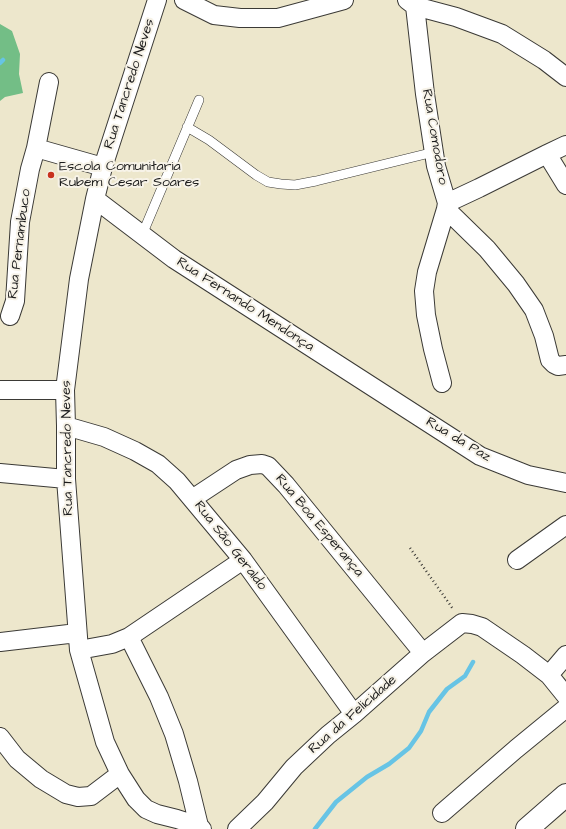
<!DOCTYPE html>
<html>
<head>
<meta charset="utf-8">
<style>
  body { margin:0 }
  canvas { display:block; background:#ede7cc }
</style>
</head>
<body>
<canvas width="566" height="829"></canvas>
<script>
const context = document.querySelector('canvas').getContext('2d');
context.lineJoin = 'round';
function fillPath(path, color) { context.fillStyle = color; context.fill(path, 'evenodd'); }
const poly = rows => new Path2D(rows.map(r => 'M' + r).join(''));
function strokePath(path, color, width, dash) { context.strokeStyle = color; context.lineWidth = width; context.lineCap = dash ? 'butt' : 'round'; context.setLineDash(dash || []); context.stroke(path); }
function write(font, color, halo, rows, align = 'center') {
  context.font = font + ' "Architects Daughter",sans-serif'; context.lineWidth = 4; context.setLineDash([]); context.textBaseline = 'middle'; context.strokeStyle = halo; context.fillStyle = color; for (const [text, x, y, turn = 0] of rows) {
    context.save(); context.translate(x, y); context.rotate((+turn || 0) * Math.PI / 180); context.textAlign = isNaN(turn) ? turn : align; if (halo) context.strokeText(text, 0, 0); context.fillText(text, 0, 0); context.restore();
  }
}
fillPath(poly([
  [0,24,12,31,20,54,19,74,23,93,5,97,0,101]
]), '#73be86');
strokePath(poly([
  [0,63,3,60],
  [315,829,336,802,367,777,389,764,409,748,421,731,429,712,447,689,465,676,473,662]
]), '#67c4e5', 4.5);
const service = poly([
  [187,127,209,140,256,175,268,182,281,184,295,185,316,181,434,152],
  [142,235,199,100]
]);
const minor = poly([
  [157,0,103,167,95,199,79,279,65,390,66,426,66,479,79,650,105,742,120,774,136,799,146,809,157,814,177,819,199,826,202,829],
  [184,0,214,15,240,18,278,18,344,0],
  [407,0,415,6,456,17,502,34,544,60,566,77],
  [415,6,425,94,436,166,447,203,446,209,427,272,424,291,426,315,433,349,442,383],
  [36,148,103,167],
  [547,154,566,185],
  [95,199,174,259,480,456,528,475,566,483],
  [447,203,479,188,547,154,566,145],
  [446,209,487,249,516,284,534,310,544,336,550,360,554,364,558,366,566,365],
  [10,316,15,301,20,222,30,169,36,148,49,82],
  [0,390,65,390],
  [66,426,104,437,135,451,158,464,177,481,243,560,354,714],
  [0,473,66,479],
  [192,499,236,470,250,465,262,464,268,466,286,485,423,653],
  [517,560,566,525],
  [129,637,159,697,174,734,188,781,199,826],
  [0,642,77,633],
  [79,650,112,644,129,637,243,560],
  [549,675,566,655],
  [0,737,17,759,41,779,66,794,78,797,91,796,120,774],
  [442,813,516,749,566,708],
  [237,829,265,802,294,767,328,735,354,714,423,653,462,623,472,624,482,627,523,655,549,675,566,696]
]);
const tertiary = poly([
  [527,829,566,795]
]);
strokePath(service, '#3b3a36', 10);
strokePath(minor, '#3b3a36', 20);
strokePath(tertiary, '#3b3a36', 24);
strokePath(poly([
  [410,548,453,609]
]), '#3b3a36', 2.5, [1, 3]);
strokePath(service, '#fff', 9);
strokePath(minor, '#fff', 18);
strokePath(tertiary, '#fff', 22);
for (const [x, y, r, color] of [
  [51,175,4,"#c8321e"]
]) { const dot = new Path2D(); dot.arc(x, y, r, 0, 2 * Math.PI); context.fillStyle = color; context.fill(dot); strokePath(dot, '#f7f3e8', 1.5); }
write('14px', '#1c1c1c', '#f7f3e8', [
  ["Rua Tancredo Neves",130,84,-72],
  ["Rua Comodoro",434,137,80],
  ["Rua Pernambuco",20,244,-83],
  ["Rua Fernando Mendonça",245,305,33],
  ["Rua da Paz",458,440,31],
  ["Rua Tancredo Neves",68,448,-91],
  ["Rua Boa Esperança",319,526,50],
  ["Rua São Geraldo",230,546,52],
  ["Rua da Felicidade",353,715,-41]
]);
write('14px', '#1c1c1c', '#f7f3e8', [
  ["Escola Comunitaria",59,167],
  ["Rubem Cesar Soares",59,183]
], 'left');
</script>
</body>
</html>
